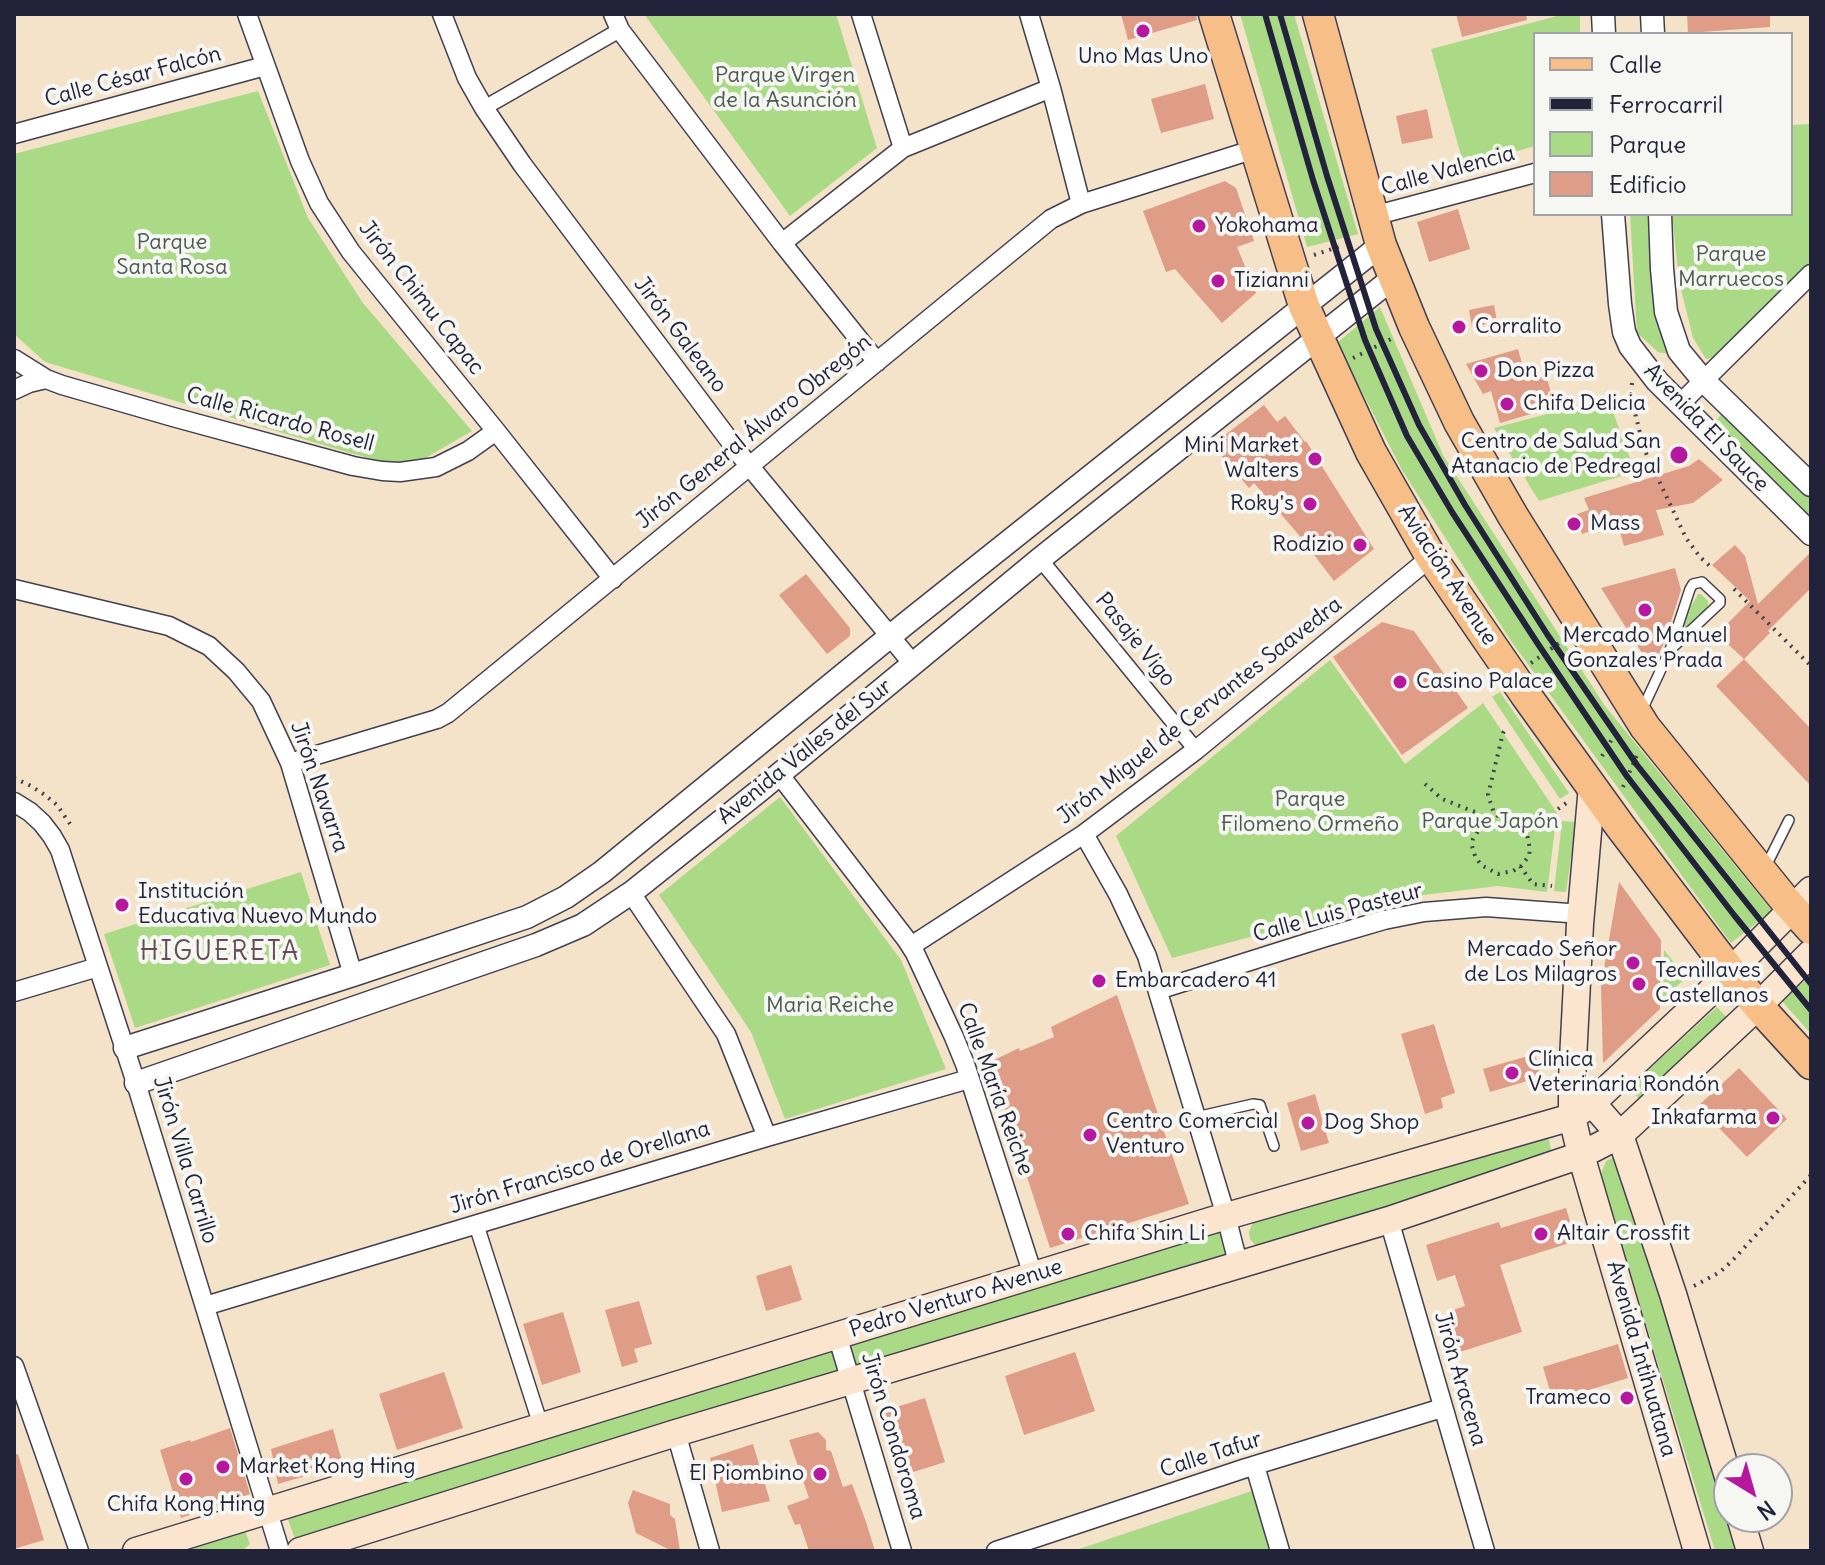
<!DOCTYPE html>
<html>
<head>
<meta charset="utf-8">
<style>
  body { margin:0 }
  #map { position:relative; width:1825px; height:1565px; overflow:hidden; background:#f4e2c9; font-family:Delius,sans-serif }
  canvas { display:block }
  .frame { position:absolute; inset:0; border:16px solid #22223b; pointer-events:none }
  .legend { position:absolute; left:1533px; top:32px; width:260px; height:184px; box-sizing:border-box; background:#f6f6f2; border:2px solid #a1a1a9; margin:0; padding:10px 14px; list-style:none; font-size:24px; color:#22223b }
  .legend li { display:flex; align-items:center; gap:16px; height:40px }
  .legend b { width:40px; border:2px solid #a1a1a9 }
  .north { position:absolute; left:1713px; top:1453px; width:80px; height:80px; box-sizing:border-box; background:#f6f6f2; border:2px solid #a1a1a9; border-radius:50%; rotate:143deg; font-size:22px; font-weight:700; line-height:32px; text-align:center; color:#22223b }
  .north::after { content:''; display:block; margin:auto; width:28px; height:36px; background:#b5179e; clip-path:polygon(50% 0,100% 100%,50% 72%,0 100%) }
</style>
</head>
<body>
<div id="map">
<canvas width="1825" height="1565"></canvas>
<div class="frame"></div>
<ul class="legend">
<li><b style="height:10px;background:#f7be88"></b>Calle</li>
<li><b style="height:10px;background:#22223b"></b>Ferrocarril</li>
<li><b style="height:22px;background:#abda87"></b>Parque</li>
<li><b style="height:22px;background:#df9d87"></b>Edificio</li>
</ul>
<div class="north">N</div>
</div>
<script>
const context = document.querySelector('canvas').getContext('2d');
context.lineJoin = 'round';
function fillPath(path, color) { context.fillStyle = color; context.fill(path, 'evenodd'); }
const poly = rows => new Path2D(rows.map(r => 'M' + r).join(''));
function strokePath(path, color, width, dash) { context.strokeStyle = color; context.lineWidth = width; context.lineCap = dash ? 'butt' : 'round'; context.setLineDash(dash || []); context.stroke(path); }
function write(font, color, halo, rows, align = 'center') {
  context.font = font + ' Delius,sans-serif'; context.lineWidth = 8; context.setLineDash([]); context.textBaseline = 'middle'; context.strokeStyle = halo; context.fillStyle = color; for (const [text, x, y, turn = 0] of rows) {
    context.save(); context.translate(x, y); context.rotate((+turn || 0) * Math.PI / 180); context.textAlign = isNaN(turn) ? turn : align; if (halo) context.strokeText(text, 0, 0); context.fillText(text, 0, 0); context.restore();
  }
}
fillPath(poly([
  [644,14,836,14,877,148,790,216],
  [1240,14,1294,14,1358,234,1307,247],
  [1565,14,1580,14,1580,34,1535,34,1535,146,1464,166,1431,49],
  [258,91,308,218,363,303,472,431,422,460,386,462,350,453,45,362,14,334,14,154],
  [1811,124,1811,265,1720,356,1706,359,1693,338,1679,281,1672,214,1791,214,1791,125],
  [1630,214,1648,214,1653,302,1668,354,1658,352,1637,333],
  [1380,307,1443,455,1605,706,1772,911,1731,943,1511,641,1402,470,1337,343],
  [1608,398,1635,472,1539,501,1494,428],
  [1723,413,1811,498,1811,517,1715,421],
  [1698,594,1701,594,1708,601,1708,607,1689,626,1685,627,1682,625,1682,622],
  [1330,660,1405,764,1483,703,1557,813,1547,892,1498,886,1391,899,1172,958,1116,836],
  [1500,692,1569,793,1560,799,1492,697],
  [780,797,901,960,946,1069,785,1119,751,1032,659,895],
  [1562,821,1576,822,1566,892,1554,891],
  [301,872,330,965,135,1028,104,934],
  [1664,950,1686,978,1663,998],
  [1811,976,1811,1034,1781,1000],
  [1717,1007,1729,1020,1641,1101,1629,1088],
  [1545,1135,1549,1140,1551,1150,1548,1159,1260,1247,1255,1245,1250,1239,1249,1232,1253,1222],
  [1614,1157,1638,1205,1729,1507,1729,1517,1742,1551,1715,1551,1601,1177,1602,1171,1606,1161],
  [1219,1232,1223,1234,1228,1253,1224,1258,856,1367,847,1345],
  [833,1346,843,1370,298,1547,284,1509],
  [1252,1491,1269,1551,1073,1551],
  [244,1528,250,1544,242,1551,154,1551]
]), '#abda87');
fillPath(poly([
  [1121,14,1196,14,1197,20,1128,40],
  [1456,14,1526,14,1527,20,1462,37],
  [1687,14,1770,14,1770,27,1688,33],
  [1205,84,1214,119,1161,133,1151,99],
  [1427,109,1433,138,1402,144,1396,116],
  [1225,181,1236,188,1254,241,1237,247,1256,293,1222,323,1175,269,1166,272,1143,211],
  [1458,209,1470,249,1429,262,1417,222],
  [1494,305,1497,322,1472,327,1469,310],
  [1518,349,1527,381,1546,375,1555,407,1500,423,1491,391,1483,394,1466,364],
  [1264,405,1277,422,1285,416,1305,442,1306,441,1374,549,1334,581,1298,534,1254,483,1249,488,1212,445],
  [1699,459,1723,480,1693,503,1656,510,1664,535,1624,546,1617,522,1582,534,1577,514,1589,510,1584,498,1689,466],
  [1735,545,1745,556,1758,604,1811,552,1811,588,1768,631,1770,633,1744,659,1717,634,1750,601,1712,565],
  [1675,568,1681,590,1665,641,1652,669,1601,588],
  [806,574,850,628,850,636,827,654,779,595],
  [1382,622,1414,631,1468,708,1402,755,1333,657],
  [1744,659,1811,729,1811,786,1716,686],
  [1619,882,1661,940,1660,1009,1603,1063,1601,986],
  [1117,995,1189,1204,1050,1248,990,1062,1019,1048,1020,1051,1054,1037,1051,1027],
  [1434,1024,1455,1093,1441,1098,1443,1108,1425,1114,1401,1034],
  [1535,1054,1541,1077,1490,1092,1483,1069],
  [1739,1068,1787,1119,1747,1157,1698,1106],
  [1315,1094,1329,1143,1301,1151,1287,1103],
  [1566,1208,1576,1241,1500,1265,1522,1332,1460,1352,1447,1312,1465,1306,1455,1275,1437,1281,1426,1245,1499,1222,1501,1228],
  [791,1265,802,1300,766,1311,756,1276],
  [639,1301,652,1344,634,1349,638,1362,622,1367,605,1310],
  [563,1312,581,1372,542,1385,523,1324],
  [1618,1344,1628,1378,1553,1401,1543,1367],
  [1075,1352,1095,1411,1024,1435,1005,1376],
  [444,1372,463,1428,397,1450,379,1394],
  [925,1398,945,1462,904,1475,884,1411],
  [230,1428,250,1494,181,1518,160,1450,190,1440,191,1442],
  [333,1429,343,1465,278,1484,271,1449],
  [818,1432,826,1440,826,1450,831,1451,843,1487,852,1484,866,1522,875,1551,809,1551,800,1524,795,1525,787,1506,809,1498,789,1440],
  [753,1444,770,1501,722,1512,710,1458],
  [18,1454,44,1540,14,1549,14,1455],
  [633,1490,670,1504,670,1515,675,1519,680,1551,672,1551,636,1533,628,1503]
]), '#df9d87');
const service = poly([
  [1643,708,1670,650,1690,589,1693,584,1702,582,1720,599,1720,603,1670,650],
  [1766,866,1789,820],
  [1196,1117,1253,1104,1260,1105,1274,1146]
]);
const pedestrian = poly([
  [484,108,620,30],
  [1040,559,1196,750],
  [476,1224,541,1426]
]);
const minor = poly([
  [247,14,300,161,319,203,351,252,496,431,613,579],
  [442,14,467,78,484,108,522,164,742,457,913,664],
  [613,14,620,30,782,243,877,362],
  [861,14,903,148],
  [1029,14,1051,88,1081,204],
  [14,134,265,66],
  [1373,216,1535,173],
  [782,243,903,148,1051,88],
  [14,359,46,379,62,385,173,417,353,466,382,471,400,472,436,467,468,451,496,431],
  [14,390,29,383,46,379],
  [1680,404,1811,274],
  [14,589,169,626,209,646,236,671,261,701,290,763,353,975],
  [290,763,437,719,448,713,1051,219,1081,204,1255,149],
  [779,774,906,939,915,953,954,1037,965,1064,1033,1275],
  [14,802,30,812,42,823,52,836,60,850,136,1083,280,1551],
  [1084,834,1118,894,1147,956,1226,1216,1239,1267],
  [631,893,726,1034,767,1137],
  [911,946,1084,834,1196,750,1431,557],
  [1158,990,1326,937,1384,920,1424,912,1486,907,1582,914],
  [14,992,98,967],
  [1389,1220,1485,1551],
  [205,1306,767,1137,969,1079],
  [837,1335,902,1551],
  [14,1366,79,1551],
  [676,1433,710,1551],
  [1255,1466,1280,1551],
  [996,1551,1246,1468,1442,1408]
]);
const tertiary = poly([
  [1603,14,1604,34],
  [1652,14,1653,34],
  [1613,214,1620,304,1624,332,1630,346,1657,381,1811,534],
  [1660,214,1662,269,1666,312,1679,351,1703,380,1811,485],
  [125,1048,353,975,527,917,566,897,602,872,904,625,1381,245],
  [136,1083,536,945,583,925,631,893,759,791,1040,559,1393,278]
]);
const secondary = poly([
  [1592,786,1580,924,1572,1079,1572,1117,1581,1155,1697,1551],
  [1592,1103,1620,1135,1673,1294,1729,1480],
  [1740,1517,1750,1551],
  [136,1551,1213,1220,1572,1117,1592,1103,1709,993,1811,890],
  [300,1551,676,1433,1389,1220,1581,1155,1620,1135,1758,1006,1811,953]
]);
const primary = poly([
  [1214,14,1304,306,1371,452,1431,557,1525,694,1620,826,1731,972,1758,1006,1811,1064],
  [1318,14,1381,245,1414,327,1459,422,1513,516,1645,727,1784,899,1811,929]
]);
strokePath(service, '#423f50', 12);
strokePath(pedestrian, '#423f50', 17);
strokePath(minor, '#423f50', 21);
strokePath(tertiary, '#423f50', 25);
strokePath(secondary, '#423f50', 29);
strokePath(primary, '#423f50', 33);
strokePath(poly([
  [1314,255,1344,245],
  [1353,358,1391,339],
  [1632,383,1631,397,1644,449,1686,538,1700,557,1713,569],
  [1734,589,1811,666],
  [1531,663,1562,641],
  [1602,756,1618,729],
  [14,778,31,786,45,795,57,805,70,824],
  [1425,784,1442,799,1475,812,1481,826,1473,839,1472,846,1475,856,1481,865,1498,874,1513,871,1521,866,1529,856,1530,849,1527,834,1517,821,1511,818,1498,816,1494,813,1488,795,1503,733,1507,728],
  [1623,787,1637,755],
  [1558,809,1569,801],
  [1520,866,1533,884,1552,886],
  [1694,1286,1720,1272,1732,1261,1811,1175]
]), '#423f50', 4, [2, 6]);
strokePath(service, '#fff', 9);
strokePath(pedestrian, '#fff', 14);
strokePath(minor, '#fff', 18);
strokePath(tertiary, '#fff', 22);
strokePath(secondary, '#fce5cf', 26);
strokePath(primary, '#f7be88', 30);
strokePath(poly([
  [1265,14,1313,180,1365,340,1407,436,1452,512,1538,644,1626,775,1734,915,1811,1010],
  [1280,14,1327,176,1376,329,1419,425,1465,505,1547,634,1637,765,1811,984]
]), '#22223b', 6);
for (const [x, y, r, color] of [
  [1143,31,8,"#b5179e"],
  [1199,226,8,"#b5179e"],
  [1218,281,8,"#b5179e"],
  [1459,327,8,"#b5179e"],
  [1481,371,8,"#b5179e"],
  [1507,404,8,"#b5179e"],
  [1679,455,10,"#b5179e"],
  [1315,459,8,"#b5179e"],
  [1310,504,8,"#b5179e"],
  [1574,524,8,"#b5179e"],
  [1360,545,8,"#b5179e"],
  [1645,610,8,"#b5179e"],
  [1400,682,8,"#b5179e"],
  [122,905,8,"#b5179e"],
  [1633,963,8,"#b5179e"],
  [1099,981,8,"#b5179e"],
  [1639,984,8,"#b5179e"],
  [1512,1073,8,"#b5179e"],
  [1773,1118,8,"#b5179e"],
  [1308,1123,8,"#b5179e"],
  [1090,1135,8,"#b5179e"],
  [1068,1234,8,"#b5179e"],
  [1541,1234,8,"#b5179e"],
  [1627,1398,8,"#b5179e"],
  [223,1467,8,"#b5179e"],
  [820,1474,8,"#b5179e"],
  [186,1479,8,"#b5179e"]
]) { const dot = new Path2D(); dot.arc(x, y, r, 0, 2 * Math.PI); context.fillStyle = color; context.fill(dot); strokePath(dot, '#f6f6f2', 3); }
write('22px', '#22223b', '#f6f6f2', [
  ["Uno Mas Uno",1143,57,"center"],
  ["Yokohama",1215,226],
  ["Tizianni",1234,281],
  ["Corralito",1475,327],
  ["Don Pizza",1497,371],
  ["Chifa Delicia",1523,404],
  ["Centro de Salud San",1661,442,"right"],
  ["Atanacio de Pedregal",1661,467,"right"],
  ["Mini Market",1299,446,"right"],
  ["Walters",1299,471,"right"],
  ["Roky's",1294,504,"right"],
  ["Mass",1590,524],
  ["Rodizio",1344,545,"right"],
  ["Mercado Manuel",1645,636,"center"],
  ["Gonzales Prada",1645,661,"center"],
  ["Casino Palace",1416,682],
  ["Institución",138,892],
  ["Educativa Nuevo Mundo",138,917],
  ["Mercado Señor",1617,950,"right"],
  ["de Los Milagros",1617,975,"right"],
  ["Tecnillaves",1655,971],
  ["Castellanos",1655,996],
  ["Embarcadero 41",1115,981],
  ["Clínica",1528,1060],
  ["Veterinaria Rondón",1528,1085],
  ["Inkafarma",1757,1118,"right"],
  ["Centro Comercial",1106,1122],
  ["Venturo",1106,1147],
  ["Dog Shop",1324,1123],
  ["Chifa Shin Li",1084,1234],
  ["Altair Crossfit",1557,1234],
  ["Trameco",1611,1398,"right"],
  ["Market Kong Hing",239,1467],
  ["El Piombino",804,1474,"right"],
  ["Chifa Kong Hing",186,1505,"center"]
], 'left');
write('22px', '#4b5952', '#f6f6f2', [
  ["Parque Virgen",785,76],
  ["de la Asunción",785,101],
  ["Parque",172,243],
  ["Santa Rosa",172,268],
  ["Parque",1731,255],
  ["Marruecos",1731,280],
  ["Parque",1310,800],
  ["Filomeno Ormeño",1310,825],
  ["Parque Japón",1490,822],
  ["Maria Reiche",830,1006]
]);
write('22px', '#22223b', '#f6f6f2', [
  ["Calle César Falcón",133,77,-15],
  ["Calle Valencia",1448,171,-15],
  ["Jirón Chimu Capac",421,298,52],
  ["Jirón Galeano",680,335,53],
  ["Calle Ricardo Rosell",280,420,15],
  ["Avenida El Sauce",1706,428,46],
  ["Jirón General Álvaro Obregón",754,432,-39],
  ["Aviación Avenue",1447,575,57],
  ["Pasaje Vigo",1135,640,51],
  ["Jirón Miguel de Cervantes Saavedra",1200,711,-38],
  ["Avenida Valles del Sur",805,752,-39],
  ["Jirón Navarra",319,787,71],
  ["Calle Luis Pasteur",1338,913,-15],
  ["Calle María Reiche",995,1089,70],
  ["Jirón Villa Carrillo",185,1160,73],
  ["Jirón Francisco de Orellana",580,1168,-17],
  ["Pedro Venturo Avenue",956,1299,-17],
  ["Avenida Intihuatana",1641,1359,74],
  ["Jirón Aracena",1460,1379,74],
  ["Jirón Condoroma",893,1436,73],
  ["Calle Tafur",1211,1455,-18]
]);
context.letterSpacing = '2px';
write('26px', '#644d56', '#f6f6f2', [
  ["HIGUERETA",220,953]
]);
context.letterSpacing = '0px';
</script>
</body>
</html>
